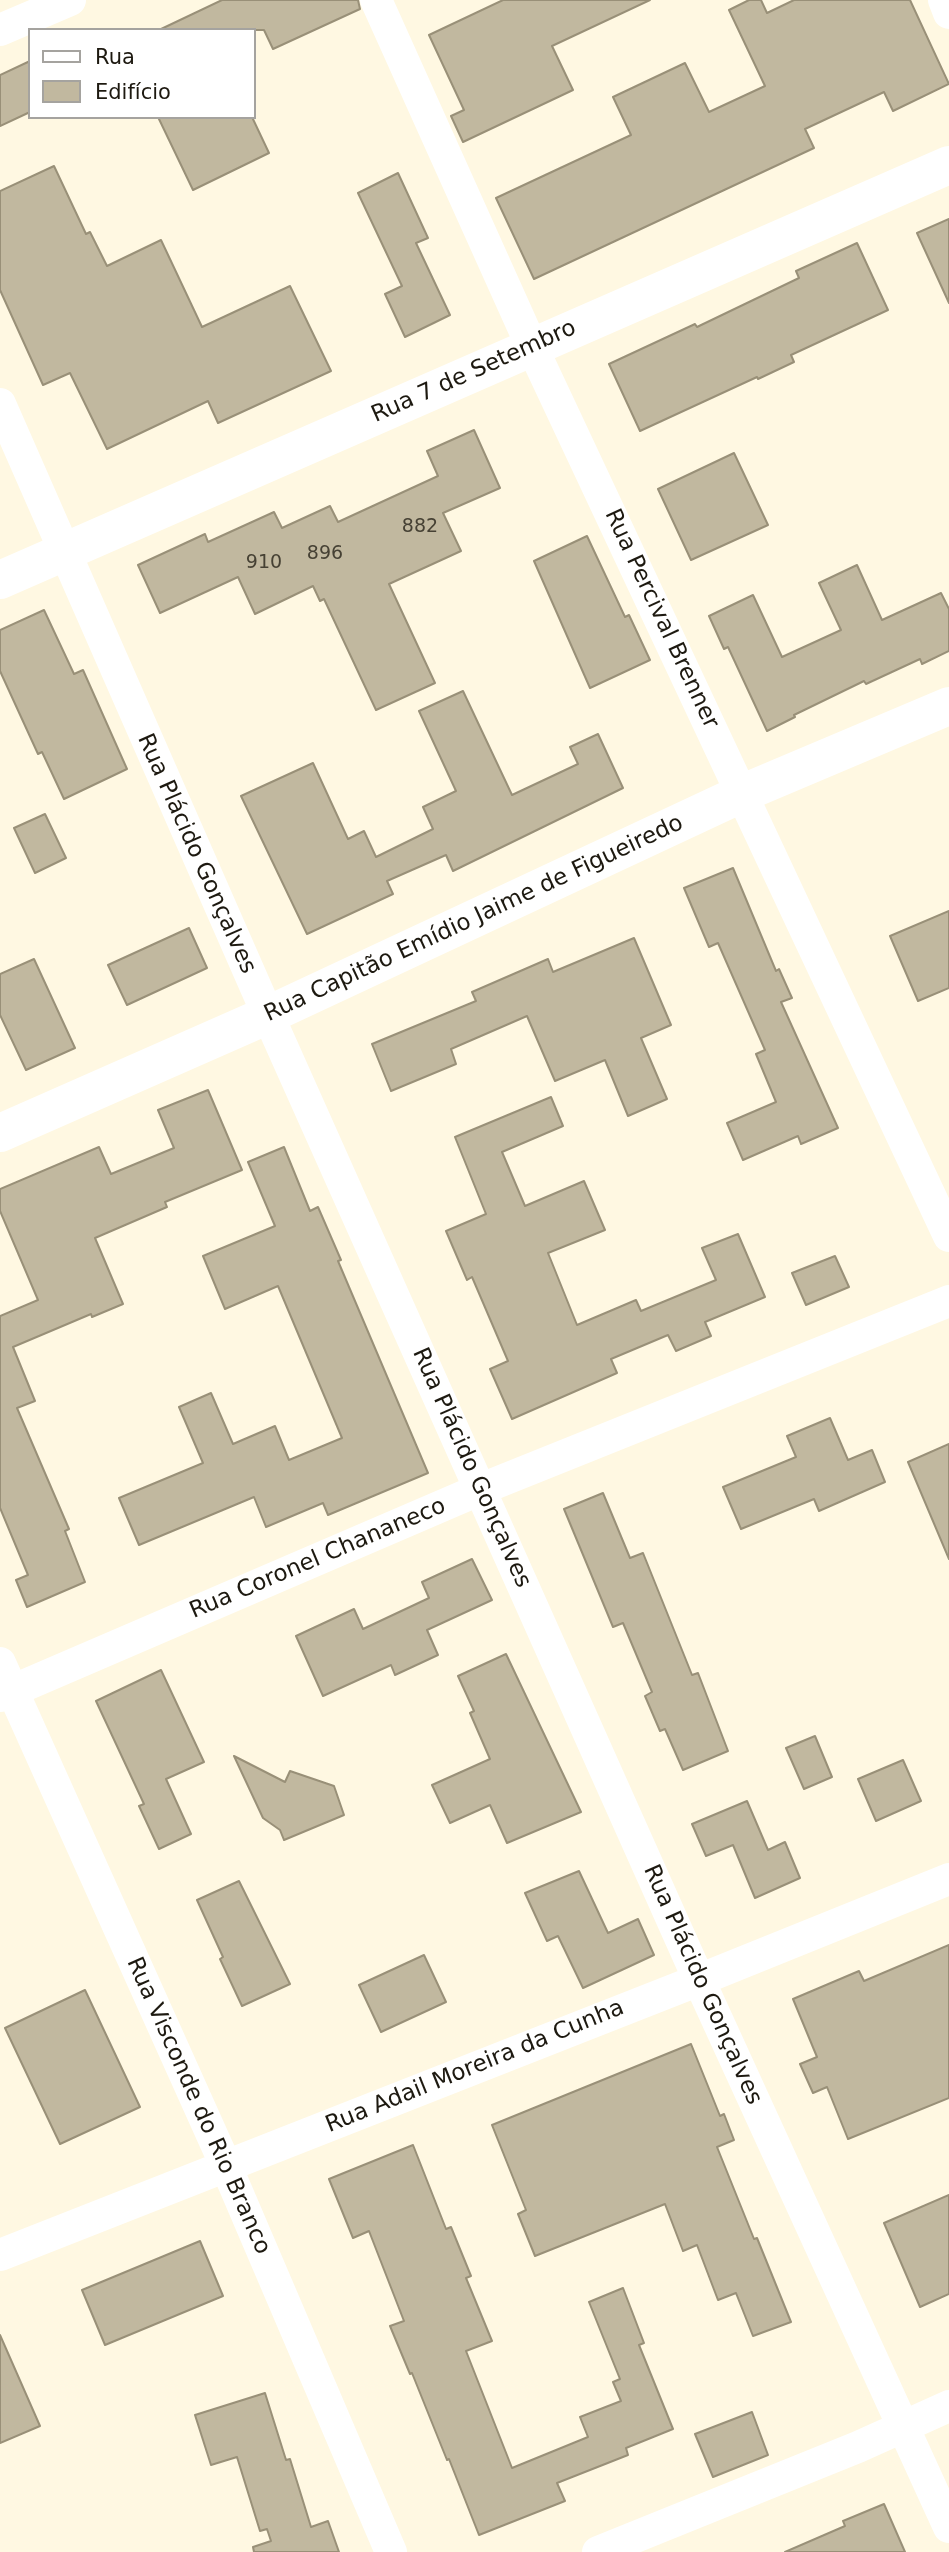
<!DOCTYPE html>
<html>
<head>
<meta charset="utf-8">
<style>
  body { margin:0 }
  #map { position:relative; width:949px; height:2552px; overflow:hidden; background:#fff8e2; font-family:"DejaVu Sans",sans-serif }
  canvas { display:block }
  .legend { position:absolute; left:28px; top:28px; width:228px; height:91px; box-sizing:border-box; background:#fff; border:2px solid #a5a39f; margin:0; padding:9px 12px; list-style:none; font-size:21px; color:#1d1910 }
  .legend li { display:flex; align-items:center; gap:14px; height:35px }
  .legend b { width:35px; border:2px solid #a5a39f }
</style>
</head>
<body>
<div id="map">
<canvas width="949" height="2552"></canvas>
<ul class="legend">
<li><b style="height:9px;background:#fff"></b>Rua</li>
<li><b style="height:19px;background:#c1b89f"></b>Edifício</li>
</ul>
</div>
<script>
const context = document.querySelector('canvas').getContext('2d');
context.lineJoin = 'round';
function fillPath(path, color) { context.fillStyle = color; context.fill(path, 'evenodd'); }
const poly = rows => new Path2D(rows.map(r => 'M' + r).join(''));
function strokePath(path, color, width, dash) { context.strokeStyle = color; context.lineWidth = width; context.lineCap = dash ? 'butt' : 'round'; context.setLineDash(dash || []); context.stroke(path); }
function write(font, color, halo, rows, align = 'center') {
  context.font = font + ' "DejaVu Sans",sans-serif'; context.lineWidth = 5; context.setLineDash([]); context.textBaseline = 'middle'; context.strokeStyle = halo; context.fillStyle = color; for (const [text, x, y, turn = 0] of rows) {
    context.save(); context.translate(x, y); context.rotate((+turn || 0) * Math.PI / 180); context.textAlign = isNaN(turn) ? turn : align; if (halo) context.strokeText(text, 0, 0); context.fillText(text, 0, 0); context.restore();
  }
}
const building = poly([
  [222,0,358,0,360,9,273,49,264,30,159,30,222,0],
  [503,0,650,0,552,46,573,90,463,142,451,116,464,110,429,35,503,0],
  [749,0,761,0,767,13,794,0,910,0,949,84,893,111,884,92,805,129,814,148,534,279,496,198,631,135,613,97,685,63,709,112,765,86,729,10,749,0],
  [30,61,30,112,0,126,0,75,30,61],
  [158,117,252,117,269,153,193,190,158,117],
  [54,166,86,234,90,232,107,266,161,240,202,327,290,286,331,371,218,423,208,401,107,449,70,373,43,385,0,290,0,191,54,166],
  [398,173,428,238,416,243,450,315,405,337,385,294,402,286,358,193,398,173],
  [949,219,949,303,917,233,949,219],
  [857,243,888,310,791,355,794,362,758,379,757,377,640,431,609,364,695,324,697,327,799,278,796,271,857,243],
  [474,430,500,488,443,513,461,551,389,584,435,683,376,710,324,599,320,601,313,586,255,614,238,577,160,613,138,565,205,534,208,542,274,512,282,528,330,506,338,522,438,476,427,451,474,430],
  [734,453,768,525,691,560,658,489,734,453],
  [587,536,625,617,629,615,650,660,590,688,534,561,587,536],
  [857,565,882,620,941,593,949,609,949,651,922,664,920,659,866,684,864,681,794,715,795,717,767,731,728,647,724,649,709,616,753,595,782,657,841,630,819,583,857,565],
  [44,610,74,674,83,670,127,769,64,799,42,752,38,754,0,671,0,630,44,610],
  [463,691,512,795,578,764,570,747,598,734,623,788,453,871,446,855,387,881,393,894,307,934,241,796,313,763,348,839,364,831,376,857,433,829,423,807,456,791,419,711,463,691],
  [45,814,66,858,35,873,14,828,45,814],
  [733,868,776,971,779,969,792,998,781,1002,838,1128,801,1144,798,1136,743,1160,727,1123,776,1102,756,1054,765,1050,718,943,709,947,684,888,733,868],
  [949,911,949,988,918,1001,890,936,949,911],
  [189,928,207,968,127,1005,108,965,189,928],
  [634,938,671,1025,641,1038,667,1099,628,1116,605,1060,555,1081,527,1016,451,1049,456,1064,391,1091,372,1044,476,1001,472,992,548,959,553,972,634,938],
  [34,959,75,1048,26,1070,0,1015,0,974,34,959],
  [208,1090,242,1170,165,1202,167,1207,95,1238,123,1304,92,1317,91,1314,13,1347,35,1401,17,1408,69,1529,65,1531,85,1582,27,1607,16,1580,28,1575,0,1508,0,1316,38,1300,0,1211,0,1189,99,1147,111,1174,174,1148,158,1110,208,1090],
  [551,1097,563,1126,502,1152,525,1206,584,1181,605,1230,548,1253,577,1325,636,1300,641,1311,716,1280,702,1248,738,1234,765,1297,705,1322,711,1336,676,1351,668,1335,611,1359,617,1373,512,1419,490,1369,508,1361,472,1277,467,1280,446,1231,486,1214,455,1137,551,1097],
  [284,1147,310,1211,318,1207,341,1260,338,1261,428,1473,328,1515,323,1503,266,1527,254,1497,139,1545,119,1498,203,1463,179,1407,211,1393,233,1444,275,1426,289,1460,342,1438,278,1286,225,1309,203,1256,275,1226,248,1162,284,1147],
  [835,1256,849,1287,806,1305,792,1273,835,1256],
  [830,1418,848,1460,872,1450,885,1482,819,1511,814,1499,741,1529,723,1487,796,1457,787,1436,830,1418],
  [949,1444,949,1559,908,1462,949,1444],
  [603,1493,630,1558,643,1553,692,1675,698,1673,728,1751,683,1770,665,1729,660,1731,645,1696,652,1692,623,1623,613,1627,564,1509,603,1493],
  [472,1559,492,1600,427,1630,438,1655,395,1675,391,1665,323,1696,296,1636,354,1609,363,1629,429,1598,422,1582,472,1559],
  [506,1654,581,1812,507,1843,490,1805,450,1823,432,1785,490,1759,470,1713,474,1711,458,1676,506,1654],
  [161,1670,204,1762,166,1779,191,1834,159,1849,139,1806,144,1804,96,1701,161,1670],
  [815,1736,832,1777,804,1789,786,1748,815,1736],
  [234,1756,285,1782,290,1771,334,1786,344,1815,284,1840,280,1830,263,1818,234,1756],
  [903,1760,921,1801,876,1821,858,1779,903,1760],
  [747,1801,768,1850,785,1842,800,1878,755,1898,733,1845,706,1856,692,1824,747,1801],
  [579,1871,608,1933,638,1919,654,1955,583,1988,558,1936,547,1941,525,1893,579,1871],
  [239,1881,290,1984,242,2006,220,1959,223,1957,197,1900,239,1881],
  [949,1945,949,2098,848,2139,827,2087,813,2093,800,2064,817,2057,793,1999,859,1971,864,1981,949,1945],
  [424,1955,446,2002,381,2032,359,1985,424,1955],
  [85,1990,140,2107,60,2144,5,2028,85,1990],
  [691,2044,720,2116,724,2114,734,2140,717,2147,754,2239,757,2238,791,2322,753,2336,736,2293,718,2300,697,2245,683,2251,665,2204,535,2256,518,2214,526,2210,492,2125,691,2044],
  [413,2145,446,2229,451,2227,471,2276,466,2278,492,2341,466,2351,512,2468,588,2437,580,2417,621,2401,613,2382,620,2379,589,2302,623,2288,644,2343,639,2345,673,2429,626,2448,628,2455,557,2483,565,2501,479,2535,449,2459,447,2460,412,2373,410,2374,390,2326,404,2321,369,2231,353,2238,329,2179,413,2145],
  [949,2195,949,2294,920,2307,884,2223,949,2195],
  [200,2241,223,2296,105,2345,82,2290,200,2241],
  [0,2335,40,2426,0,2443,0,2335],
  [265,2393,286,2460,290,2459,311,2527,328,2521,339,2552,254,2552,253,2547,271,2541,267,2529,260,2531,237,2457,211,2465,195,2415,265,2393],
  [752,2412,768,2455,713,2477,695,2434,752,2412],
  [884,2504,905,2552,785,2552,845,2526,843,2521,884,2504]
]);
fillPath(building, '#c1b89f');
strokePath(building, '#999078', 2);
strokePath(poly([
  [376,0,532,347,949,1236],
  [944,0,949,13],
  [0,30,70,0],
  [0,404,268,1015,699,1980,949,2527],
  [0,1663,226,2166,391,2552],
  [0,1696,481,1489,949,1301],
  [0,2255,699,1980,949,1879],
  [598,2552,858,2447,949,2406]
]), '#fff', 32);
strokePath(poly([
  [0,580,949,165],
  [0,1133,268,1015,743,793,949,706]
]), '#fff', 38);
write('19px', '#464134', null, [
  ["882",420,527],
  ["896",325,554],
  ["910",264,563]
]);
write('23px', '#1d1910', '#fff', [
  ["Rua 7 de Setembro",474,372,-24],
  ["Rua Percival Brenner",661,619,65],
  ["Rua Plácido Gonçalves",196,854,66],
  ["Rua Capitão Emídio Jaime de Figueiredo",474,919,-25],
  ["Rua Plácido Gonçalves",471,1468,66],
  ["Rua Coronel Chananeco",318,1559,-23],
  ["Rua Plácido Gonçalves",702,1985,66],
  ["Rua Adail Moreira da Cunha",475,2067,-22],
  ["Rua Visconde do Rio Branco",198,2106,66]
]);
</script>
</body>
</html>
